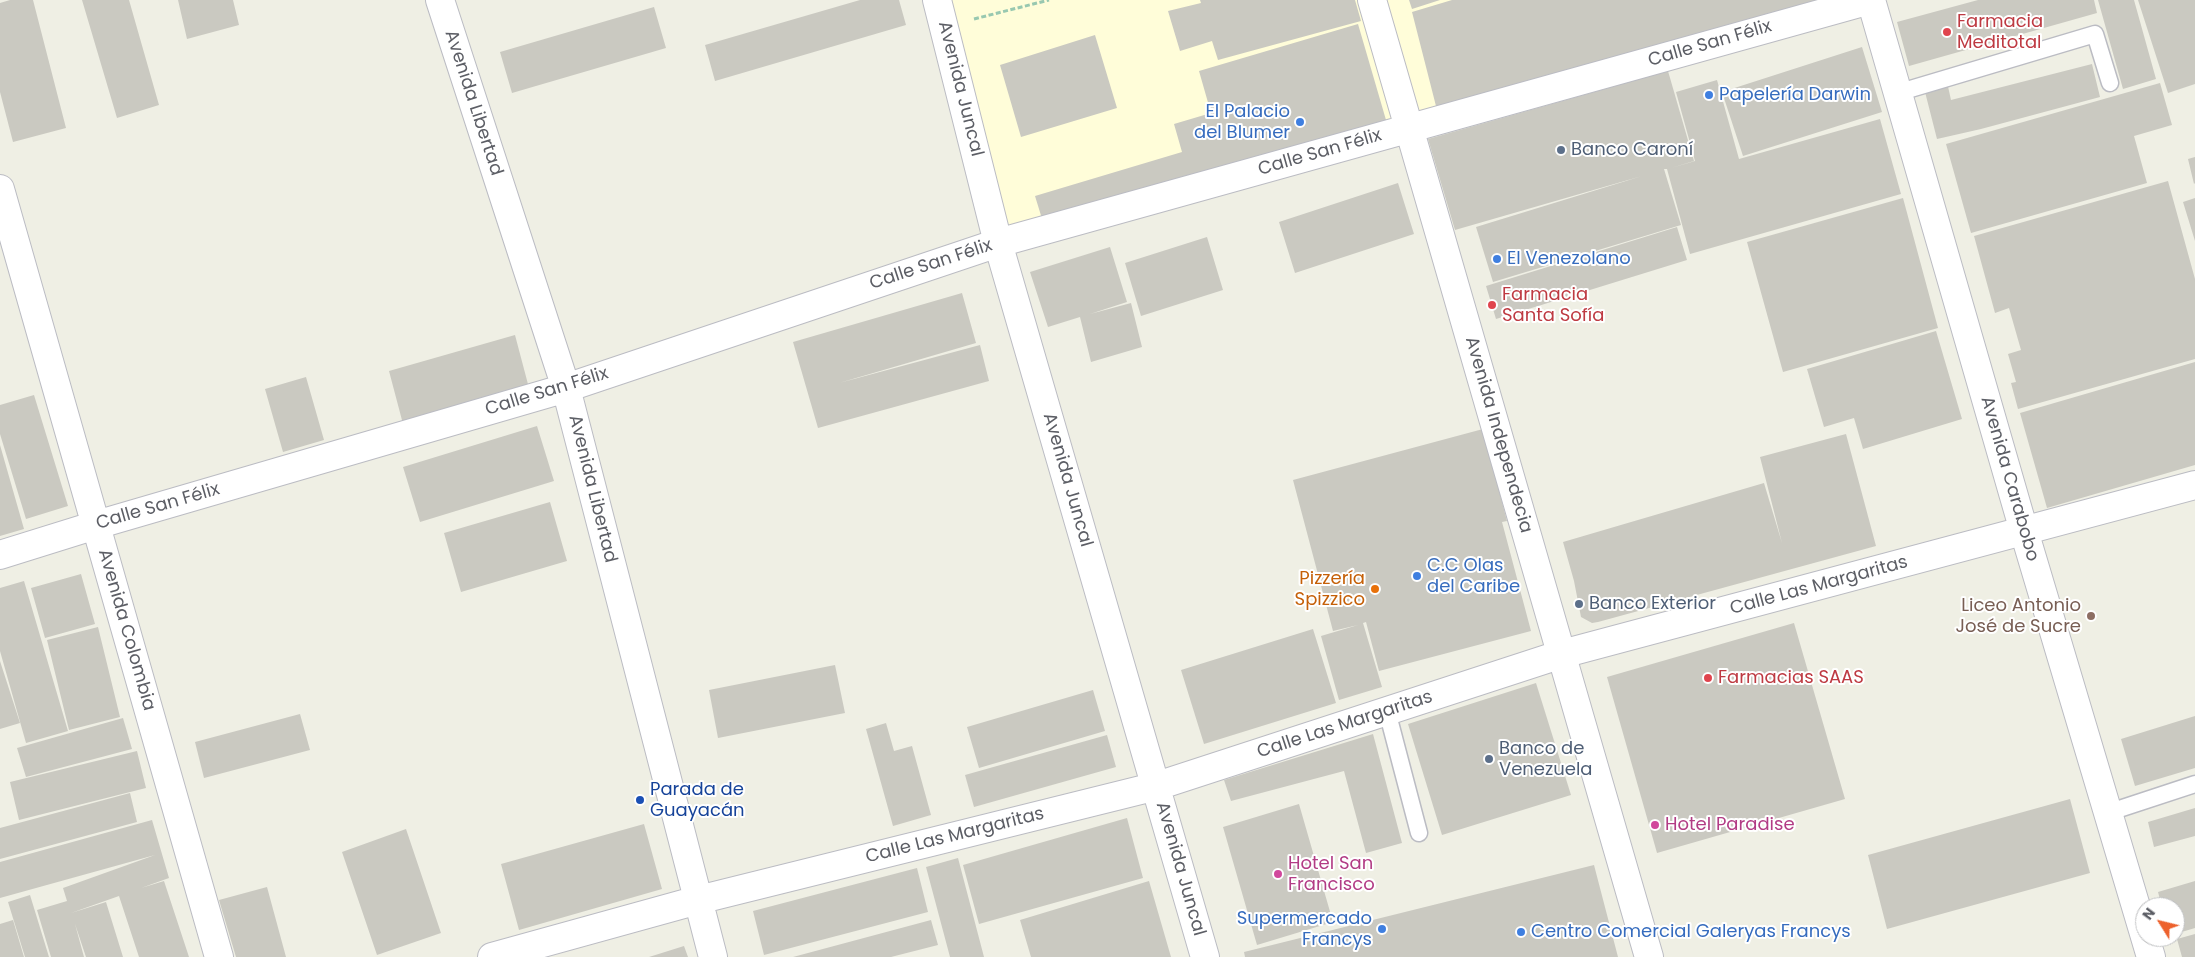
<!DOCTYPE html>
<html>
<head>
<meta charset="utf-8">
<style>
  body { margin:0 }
  #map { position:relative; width:2195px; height:957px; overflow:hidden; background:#efefe4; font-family:Poppins,sans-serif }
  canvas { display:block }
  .north { position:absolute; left:2135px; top:897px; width:50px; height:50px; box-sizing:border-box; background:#fff; border:1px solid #bebfc1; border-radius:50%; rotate:306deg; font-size:14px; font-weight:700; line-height:20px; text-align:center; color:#5c5e65 }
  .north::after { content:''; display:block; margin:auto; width:18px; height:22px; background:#ed612c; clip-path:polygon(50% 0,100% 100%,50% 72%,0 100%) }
</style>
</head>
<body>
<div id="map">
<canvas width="2195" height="957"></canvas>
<div class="north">N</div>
</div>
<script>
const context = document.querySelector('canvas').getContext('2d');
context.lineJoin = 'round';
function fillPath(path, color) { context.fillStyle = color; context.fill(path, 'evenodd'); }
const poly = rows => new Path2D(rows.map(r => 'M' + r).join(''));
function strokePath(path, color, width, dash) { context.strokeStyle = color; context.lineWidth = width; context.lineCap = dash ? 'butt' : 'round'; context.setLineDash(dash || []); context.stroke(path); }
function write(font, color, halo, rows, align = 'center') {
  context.font = font + ' Poppins,sans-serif'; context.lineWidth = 4; context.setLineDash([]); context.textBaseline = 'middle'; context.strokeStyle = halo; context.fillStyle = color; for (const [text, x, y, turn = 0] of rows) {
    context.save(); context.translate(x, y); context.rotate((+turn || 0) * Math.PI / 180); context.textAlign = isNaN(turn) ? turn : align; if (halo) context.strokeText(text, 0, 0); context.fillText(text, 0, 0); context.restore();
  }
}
fillPath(poly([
  [936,0,1870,0,998,243]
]), '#fffdd9');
fillPath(poly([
  [10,0,33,0,66,128,13,142,0,92,0,3],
  [82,0,129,0,159,105,117,118],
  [178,0,233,0,239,25,187,39],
  [860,0,899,0,906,25,715,81,705,45],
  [1200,0,1355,0,1361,21,1218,60,1212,41,1180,51,1168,11,1201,3],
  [1409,0,1440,0,1412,9],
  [1452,0,1837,0,1437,110,1412,12],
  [1978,0,2094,0,2097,13,1909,66,1897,22],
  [2098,0,2134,0,2156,79,2123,89],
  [2138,0,2195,0,2195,84,2168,93],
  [654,7,666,48,512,93,500,52],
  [1358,24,1386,120,1043,222,1035,196,1182,152,1174,124,1211,113,1199,71],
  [1095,35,1117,108,1021,137,1000,65],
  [1862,47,1882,112,1743,156,1722,92],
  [2092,64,2100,97,1981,129,1937,139,1924,88,1947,82,1951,100],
  [1668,71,1694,161,1671,168,1695,161,1676,92,1717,80,1739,159,1880,119,1901,194,1690,254,1667,169,1664,169,1681,225,1493,282,1476,227,1642,176,1455,230,1428,139],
  [2160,83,2172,125,2134,136,2147,183,1971,233,1946,144],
  [2195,157,2195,183,2194,184,2188,159],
  [2168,181,2195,279,2195,359,2018,409,2011,383,2016,382,2008,354,2021,350,2009,308,1995,313,1974,236],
  [1398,183,1414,234,1295,273,1279,222],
  [1903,198,1938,328,1783,372,1747,242],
  [2195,198,2195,241,2183,202],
  [1677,227,1687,260,1496,319,1486,286],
  [1207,237,1223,290,1141,316,1125,263],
  [1110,247,1127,302,1090,314,1131,303,1142,347,1091,362,1080,317,1048,327,1030,272],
  [962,293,976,343,839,383,980,345,989,381,818,428,793,342],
  [1936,331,1962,419,1863,449,1854,418,1824,427,1807,369],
  [515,335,529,388,403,424,389,371],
  [2195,362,2195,465,2047,508,2020,413],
  [306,377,324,440,283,452,265,389],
  [34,395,68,506,26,519,0,434,0,405],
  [537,426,554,481,420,522,403,467],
  [1483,429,1507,521,1502,522,1531,631,1379,671,1366,622,1363,623,1382,687,1339,700,1321,636,1358,625,1333,631,1293,480],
  [1846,434,1876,546,1598,622,1592,623,1581,617,1574,581,1563,542,1764,483,1782,543,1760,457],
  [0,445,24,529,0,536],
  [550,502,567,561,461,592,444,533],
  [81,574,95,624,45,638,31,588],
  [24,581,68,731,26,743,0,651,0,588],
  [1794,623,1845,799,1657,853,1607,677],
  [98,627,120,717,69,730,47,640],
  [1313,629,1336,703,1204,744,1181,670],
  [0,661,20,723,0,729],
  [835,665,845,713,718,738,709,690],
  [1536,683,1571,795,1442,835,1408,724],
  [1093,690,1105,731,979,768,967,727],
  [300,714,310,750,204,778,195,742],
  [2195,716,2195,768,2135,786,2121,739],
  [123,718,132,749,26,777,17,748],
  [886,723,894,751,912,746,931,815,893,826,866,729],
  [1373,734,1402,843,1366,853,1344,771,1231,801,1224,780],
  [1107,735,1116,767,974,807,965,775],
  [137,751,146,788,19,820,10,782],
  [130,793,137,822,0,859,0,828],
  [2070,799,2090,873,1887,929,1868,855],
  [1299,804,1333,922,1257,945,1223,827],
  [2195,808,2195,836,2154,847,2148,822],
  [1127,818,1143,878,979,924,963,865],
  [152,820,169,878,141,888,164,881,189,957,139,957,119,896,71,913,106,902,123,957,86,957,75,924,84,957,51,957,37,910,67,901,63,888,155,855,0,898,0,862],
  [644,824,662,889,519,930,501,864],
  [406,829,441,933,377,955,342,852],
  [958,858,984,957,950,957,926,867],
  [1594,865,1618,957,1245,957,1244,952],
  [917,868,928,912,764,955,753,911],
  [1149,881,1171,957,1031,957,1020,920],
  [2195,881,2195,928,2175,934,2175,907,2162,907,2158,892],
  [267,887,286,957,236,957,219,900],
  [30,895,49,957,25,957,8,902],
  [13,920,24,957,0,957,0,924],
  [931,920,938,945,891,957,793,957],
  [2195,934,2195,957,2182,957,2177,939],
  [684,946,688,957,649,957]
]), '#cac9c1');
const service = poly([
  [1897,93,2095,34,2110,83],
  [1387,711,1419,833],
  [2107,813,2195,784]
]);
const minor = poly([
  [440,0,566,388,713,957],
  [937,0,998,243,1205,957],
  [1372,0,1649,957],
  [1871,0,2024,531,2151,957],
  [0,189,219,957],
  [0,555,96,525,566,388,998,243,1870,0],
  [492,957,698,900,1157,786,1562,654,2195,485]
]);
strokePath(service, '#bbbcc3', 19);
strokePath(minor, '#bbbcc3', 30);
strokePath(poly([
  [974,19,1049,0]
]), '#98c8b0', 3, [5, 2.5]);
strokePath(service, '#fff', 16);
strokePath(minor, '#fff', 28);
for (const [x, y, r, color] of [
  [1947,32,5,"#e0444e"],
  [1709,95,5,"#3f7fe0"],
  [1300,122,5,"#3f7fe0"],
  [1561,150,5,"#5c6f8a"],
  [1497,259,5,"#3f7fe0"],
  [1492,305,5,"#e0444e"],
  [1417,576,5,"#3f7fe0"],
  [1375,589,5,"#e8710a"],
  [1579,604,5,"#5c6f8a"],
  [2091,616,5,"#8d6e63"],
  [1708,678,5,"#e0444e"],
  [1489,759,5,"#5c6f8a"],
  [640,800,5,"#1a4fb4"],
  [1655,825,5,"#d1479c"],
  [1278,874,5,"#d1479c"],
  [1382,929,5,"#3f7fe0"],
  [1521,932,5,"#3f7fe0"]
]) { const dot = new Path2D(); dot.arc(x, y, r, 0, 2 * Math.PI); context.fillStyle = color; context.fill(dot); strokePath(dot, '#fff', 2); }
write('18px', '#be3a42', '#fff', [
  ["Farmacia",1957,22],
  ["Meditotal",1957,43],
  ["Farmacia",1502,295],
  ["Santa Sofía",1502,316],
  ["Farmacias SAAS",1718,678]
], 'left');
write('18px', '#5c5e65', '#fff', [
  ["Calle San Félix",1710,44,-16],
  ["Avenida Juncal",960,89,76],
  ["Avenida Libertad",473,103,72],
  ["Calle San Félix",1320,153,-16],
  ["Calle San Félix",931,265,-18],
  ["Calle San Félix",547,392,-17],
  ["Avenida Independecia",1498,435,74],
  ["Avenida Carabobo",2009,479,74],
  ["Avenida Juncal",1067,480,74],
  ["Avenida Libertad",592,489,76],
  ["Calle San Félix",158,507,-16],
  ["Calle Las Margaritas",1819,586,-15],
  ["Avenida Colombia",126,630,74],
  ["Calle Las Margaritas",1345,725,-18],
  ["Calle Las Margaritas",955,836,-14],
  ["Avenida Juncal",1180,869,74]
]);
write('18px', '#366cbe', '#fff', [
  ["Papelería Darwin",1719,95],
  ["El Palacio",1290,112,"right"],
  ["del Blumer",1290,133,"right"],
  ["El Venezolano",1507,259],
  ["C.C Olas",1427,566],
  ["del Caribe",1427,587],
  ["Supermercado",1372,919,"right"],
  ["Francys",1372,940,"right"],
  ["Centro Comercial Galeryas Francys",1531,932]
], 'left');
write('18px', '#4e5e75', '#fff', [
  ["Banco Caroní",1571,150],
  ["Banco Exterior",1589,604],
  ["Banco de",1499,749],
  ["Venezuela",1499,770]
], 'left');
write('18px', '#c56008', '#fff', [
  ["Pizzería",1365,579],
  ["Spizzico",1365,600]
], 'right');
write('18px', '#785e54', '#fff', [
  ["Liceo Antonio",2081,606],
  ["José de Sucre",2081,627]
], 'right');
write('18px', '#164399', '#fff', [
  ["Parada de",650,790],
  ["Guayacán",650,811]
], 'left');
write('18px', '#b23c85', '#fff', [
  ["Hotel Paradise",1665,825],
  ["Hotel San",1288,864],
  ["Francisco",1288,885]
], 'left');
</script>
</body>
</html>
